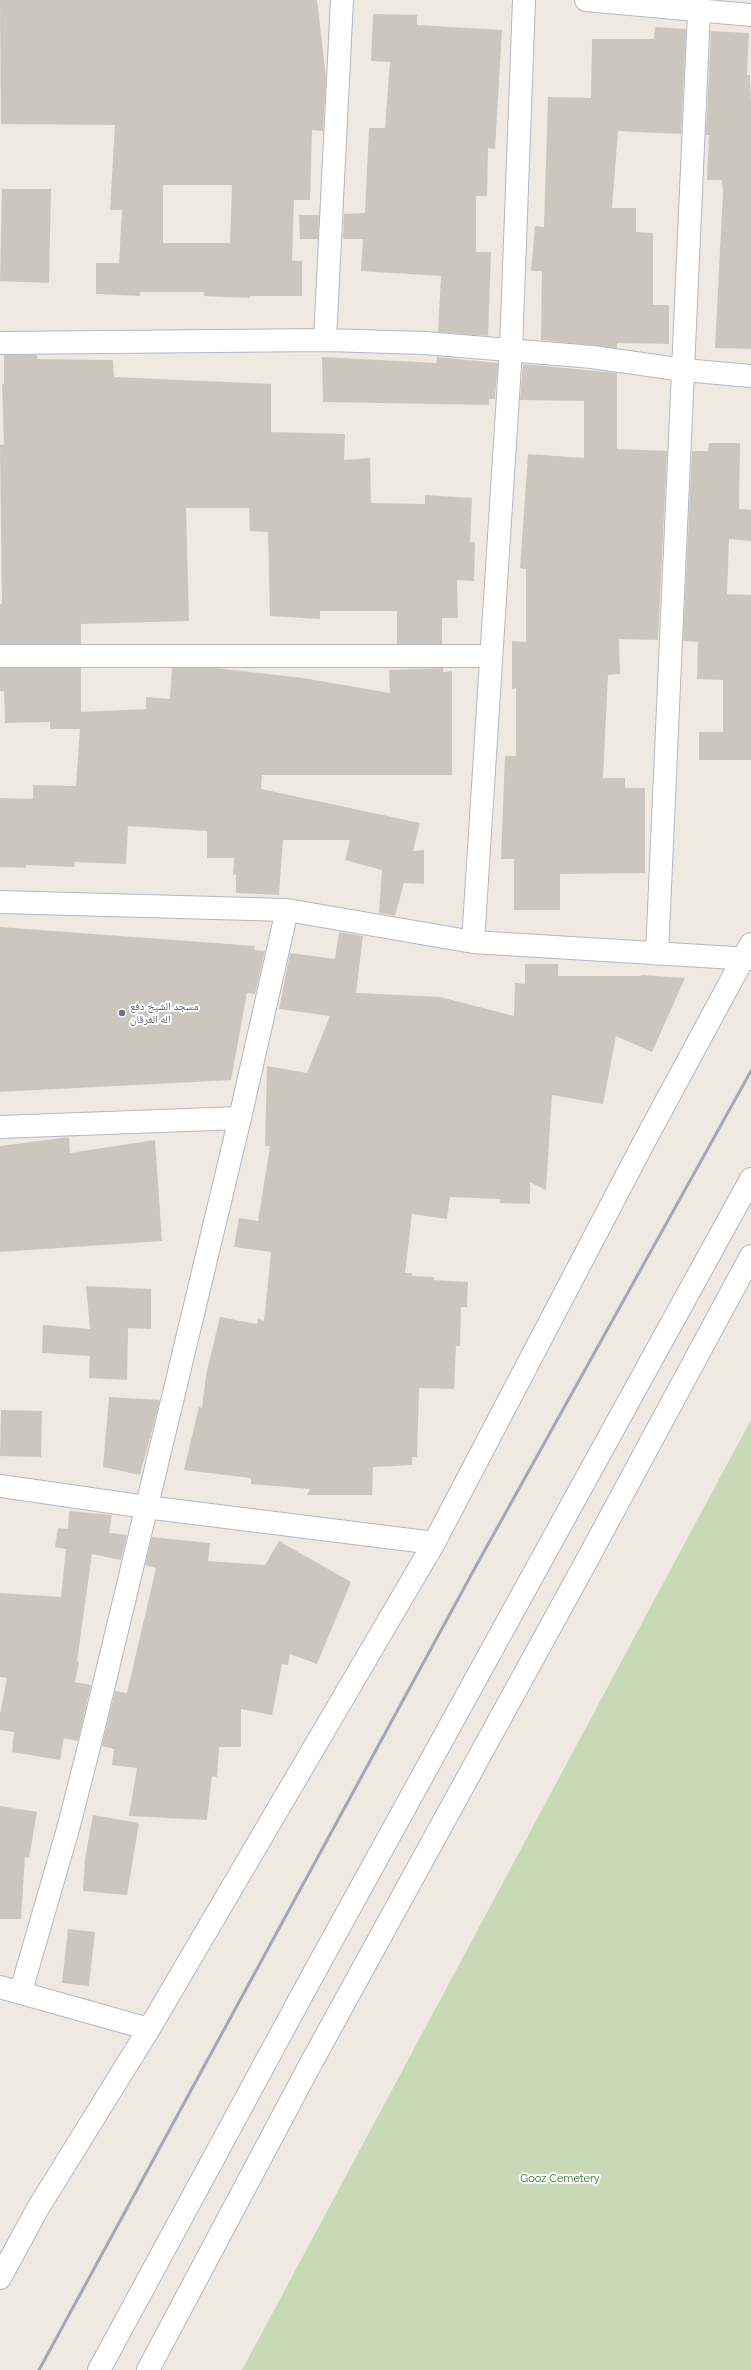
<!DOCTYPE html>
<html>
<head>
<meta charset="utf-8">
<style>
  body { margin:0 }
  canvas { display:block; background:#efe9e1 }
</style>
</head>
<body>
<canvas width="751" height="2370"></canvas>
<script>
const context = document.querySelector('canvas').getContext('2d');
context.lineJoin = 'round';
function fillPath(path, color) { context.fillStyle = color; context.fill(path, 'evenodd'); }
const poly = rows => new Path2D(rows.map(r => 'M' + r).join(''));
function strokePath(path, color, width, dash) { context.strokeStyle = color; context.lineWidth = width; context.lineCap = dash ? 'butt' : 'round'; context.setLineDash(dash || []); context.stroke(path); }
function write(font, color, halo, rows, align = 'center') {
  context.font = font + ' Raleway,"Noto Naskh Arabic",sans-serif'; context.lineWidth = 4; context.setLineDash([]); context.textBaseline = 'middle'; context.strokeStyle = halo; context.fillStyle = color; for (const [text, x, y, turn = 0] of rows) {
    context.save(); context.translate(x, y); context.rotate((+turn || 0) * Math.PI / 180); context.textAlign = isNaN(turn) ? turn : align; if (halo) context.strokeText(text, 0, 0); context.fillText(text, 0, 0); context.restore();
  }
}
fillPath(poly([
  [751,1420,751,2370,242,2370,703,1509]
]), '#c8d9b8');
fillPath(poly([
  [0,0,317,0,326,77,323,131,312,130,310,200,294,200,292,261,302,261,302,296,250,296,250,298,204,296,204,292,140,292,140,296,96,294,96,263,119,263,122,210,110,210,115,125,1,124],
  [163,185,232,185,230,243,163,243],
  [373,14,417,15,417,25,502,30,495,149,488,148,487,196,476,196,476,252,491,252,488,336,438,332,441,276,361,271,363,239,343,239,344,214,365,213,369,128,385,128,390,62,371,61],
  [655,27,686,29,681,134,618,131,612,208,636,208,636,232,653,233,653,305,669,305,669,344,617,343,617,348,541,340,542,271,531,271,535,226,544,227,548,97,591,98,592,39,654,39],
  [711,31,749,33,747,75,750,75,751,107,751,349,715,348,723,192,722,180,707,180,709,135,706,135],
  [2,189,51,189,49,283,0,281],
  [299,215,319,215,318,239,300,239],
  [4,355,37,355,37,359,113,360,114,377,271,384,271,432,345,434,344,460,370,458,371,503,425,504,425,495,472,498,470,542,475,542,474,581,457,580,458,618,442,618,442,644,397,644,397,611,320,611,320,619,270,616,268,532,250,531,249,508,186,508,189,621,81,624,81,644,0,644,0,604,2,604,0,445,4,444,2,384,4,384],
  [322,357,436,363,437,357,498,363,495,399,489,399,489,405,323,402],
  [523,364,617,373,617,449,667,451,658,640,619,639,620,674,608,675,603,778,625,778,625,788,645,788,645,873,560,874,560,910,514,910,514,859,501,859,505,756,516,756,516,688,512,689,512,641,526,642,526,569,520,568,528,454,584,458,584,401,520,400],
  [709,443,740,443,739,509,751,510,751,541,729,539,727,594,751,595,751,760,699,760,699,732,723,732,723,680,697,679,698,642,683,641,692,451,708,451],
  [0,668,81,668,81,720,81,712,146,709,146,697,170,699,172,668,216,668,303,678,390,693,389,670,443,668,443,672,452,671,452,775,262,775,261,789,420,823,413,851,424,850,424,884,404,883,395,916,379,913,382,870,345,860,350,840,283,840,279,895,236,893,236,875,233,874,234,858,207,858,207,831,128,826,126,864,75,862,74,867,26,865,26,868,0,867,0,798,33,799,33,785,76,786,80,729,50,729,50,722,5,723,4,691,0,691],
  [0,927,255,946,254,950,265,951,255,994,247,993,231,1080,0,1092],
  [339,932,363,936,356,993,440,997,514,1016,515,983,525,984,525,964,558,964,558,976,641,976,641,975,685,978,652,1052,616,1036,603,1104,552,1095,546,1190,530,1182,530,1204,500,1203,500,1199,450,1197,447,1219,412,1214,405,1273,412,1273,412,1276,434,1277,434,1280,468,1282,467,1307,461,1307,460,1346,456,1346,454,1389,419,1388,417,1457,412,1457,412,1465,373,1467,372,1495,307,1495,310,1489,251,1484,251,1478,184,1470,199,1407,202,1408,206,1375,220,1317,257,1324,258,1319,264,1321,271,1252,234,1247,239,1218,258,1221,270,1146,265,1146,267,1066,307,1073,330,1016,279,1009,290,953,335,959],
  [69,1137,70,1153,155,1140,162,1241,0,1252,0,1146],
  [86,1286,151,1289,151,1329,128,1328,127,1380,89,1378,90,1356,42,1353,43,1325,90,1329],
  [109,1397,160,1400,140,1475,103,1467],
  [1,1410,42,1411,41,1457,0,1456],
  [69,1511,112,1515,109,1533,127,1535,121,1560,92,1554,77,1661,79,1662,75,1682,91,1685,78,1741,64,1738,60,1760,12,1752,14,1732,0,1730,0,1714,7,1678,0,1677,0,1593,61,1597,66,1549,55,1547,58,1528,68,1529],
  [152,1537,210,1543,208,1561,265,1565,279,1541,351,1582,317,1664,290,1654,288,1665,282,1664,272,1715,241,1709,241,1747,219,1747,217,1777,212,1776,207,1820,129,1816,137,1768,112,1765,114,1749,102,1746,115,1691,127,1693,156,1568,145,1565],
  [0,1806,37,1812,29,1858,25,1857,21,1919,0,1919],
  [93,1815,139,1823,127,1895,83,1891,85,1859],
  [68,1929,95,1932,89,1986,62,1983]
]), '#cbc7bf');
const minor = poly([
  [586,0,751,15],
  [325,340,342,0],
  [0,343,325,340,425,343,592,357,684,370,751,376],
  [0,656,491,656],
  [0,902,287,910,473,942,751,959],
  [473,942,511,349,524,0],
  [657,954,699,11],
  [0,1127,240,1118],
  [0,1486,146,1507,434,1543],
  [0,1987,149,2029],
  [21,1991,68,1829,89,1747,240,1118,287,910],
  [0,2278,38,2208,149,2029,434,1543,643,1144,751,944]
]);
const secondary = poly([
  [99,2370,309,1982,751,1179],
  [148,2370,310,2065,586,1562,751,1256]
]);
strokePath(minor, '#b4b7c1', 24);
strokePath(secondary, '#b4b7c1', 24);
strokePath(minor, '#fff', 22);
strokePath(secondary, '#fff', 22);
strokePath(poly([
  [39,2370,476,1566,751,1071]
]), '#a3a6b8', 3);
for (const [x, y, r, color] of [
  [122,1013,4,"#6b7280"]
]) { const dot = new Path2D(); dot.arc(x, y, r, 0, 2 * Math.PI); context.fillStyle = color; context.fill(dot); strokePath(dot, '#fff', 1.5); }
write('11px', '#5b616d', '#fff', [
  ["مسجد الشيخ دفع",130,1007],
  ["اله الغرقان",130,1020]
], 'left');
write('11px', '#2c6e1b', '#fff', [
  ["Gooz Cemetery",560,2179]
]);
</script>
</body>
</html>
